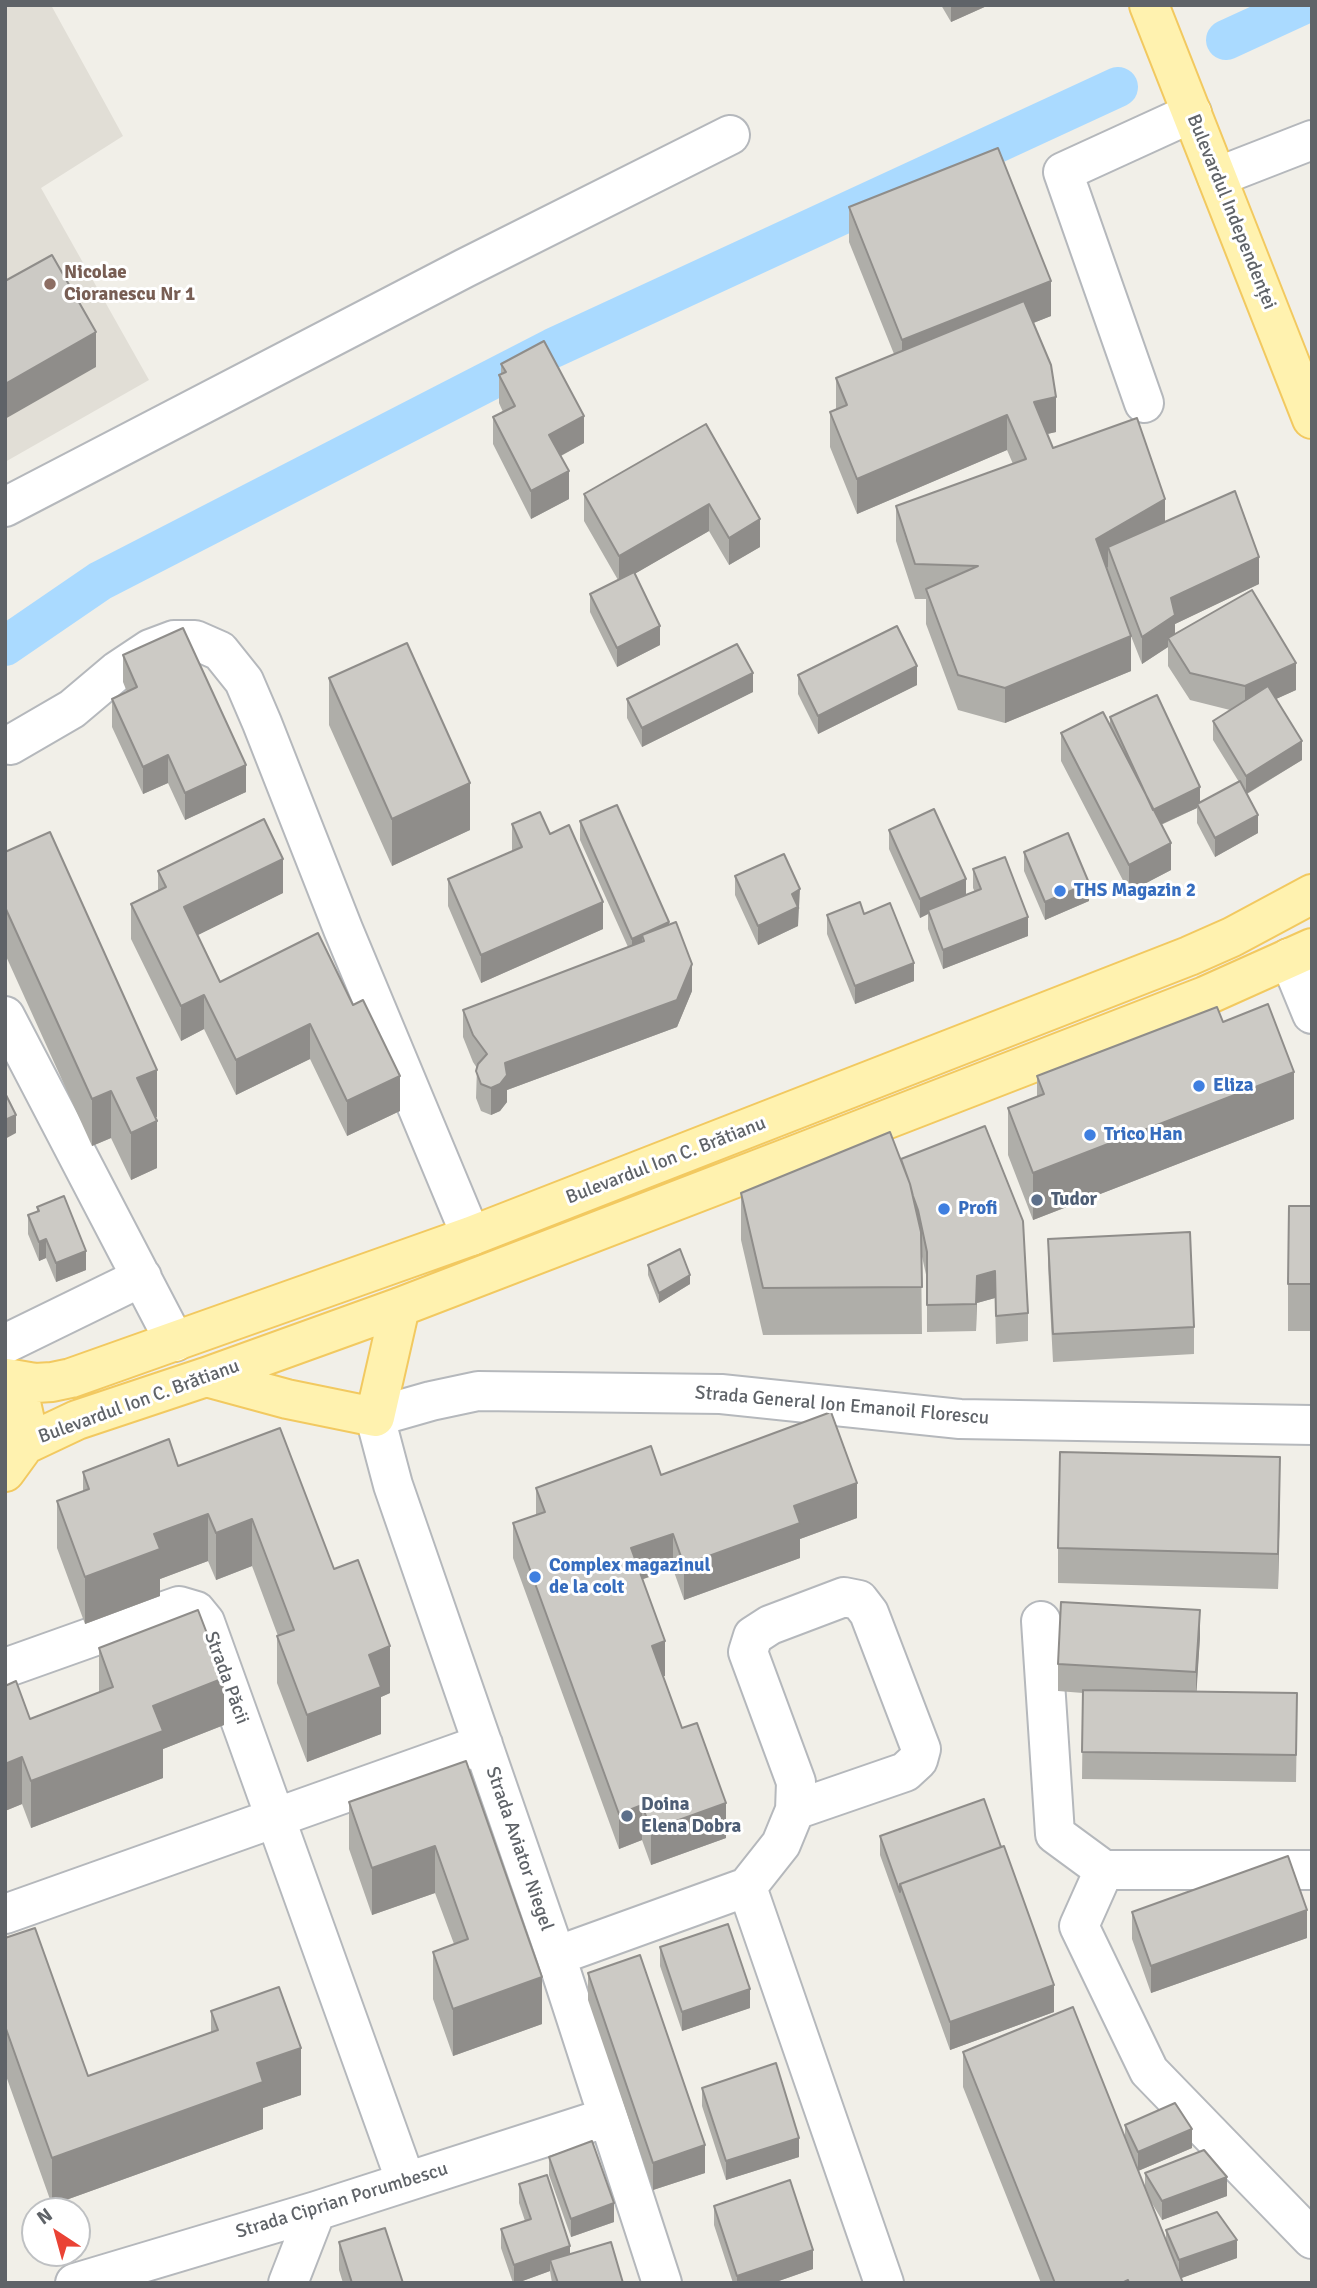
<!DOCTYPE html>
<html>
<head>
<meta charset="utf-8">
<style>
  body { margin:0 }
  #map { position:relative; width:1317px; height:2288px; overflow:hidden; background:#f1efe8; font-family:Signika,sans-serif }
  canvas { display:block }
  .frame { position:absolute; inset:0; border:7px solid #5f6368; pointer-events:none }
  .north { position:absolute; left:21px; top:2197px; width:70px; height:70px; box-sizing:border-box; background:#fff; border:2px solid #bfc1c3; border-radius:50%; rotate:324deg; font-size:19px; font-weight:700; line-height:28px; text-align:center; color:#5f6368 }
  .north::after { content:''; display:block; margin:auto; width:24px; height:32px; background:#ea4335; clip-path:polygon(50% 0,100% 100%,50% 72%,0 100%) }
</style>
</head>
<body>
<div id="map">
<canvas width="1317" height="2288"></canvas>
<div class="frame"></div>
<div class="north">N</div>
</div>
<script>
const context = document.querySelector('canvas').getContext('2d');
context.lineJoin = 'round';
function fillPath(path, color) { context.fillStyle = color; context.fill(path, 'evenodd'); }
const poly = rows => new Path2D(rows.map(r => 'M' + r).join(''));
function strokePath(path, color, width, dash) { context.strokeStyle = color; context.lineWidth = width; context.lineCap = dash ? 'butt' : 'round'; context.setLineDash(dash || []); context.stroke(path); }
function write(font, color, halo, rows, align = 'center') {
  context.font = font + ' Signika,sans-serif'; context.lineWidth = 6; context.setLineDash([]); context.textBaseline = 'middle'; context.strokeStyle = halo; context.fillStyle = color; for (const [text, x, y, turn = 0] of rows) {
    context.save(); context.translate(x, y); context.rotate((+turn || 0) * Math.PI / 180); context.textAlign = isNaN(turn) ? turn : align; if (halo) context.strokeText(text, 0, 0); context.fillText(text, 0, 0); context.restore();
  }
}
fillPath(poly([
  [5,5,51,5,123,136,41,188,149,380,5,462]
]), '#e1ded6');
strokePath(poly([
  [1226,40,1302,5],
  [5,646,100,581,553,348,1118,87]
]), '#aadaff', 40);
const minor = poly([
  [1217,177,1312,140],
  [1144,403,1063,172,1192,113],
  [5,507,465,268,730,135],
  [10,745,72,709,117,671,150,649,174,640,195,640,220,651,244,681,262,723,343,929,471,1236],
  [1289,958,1312,1014],
  [5,1016,175,1342],
  [5,1344,142,1277],
  [1041,1621,1055,1834,1104,1870,1312,1870],
  [5,1668,179,1606,196,1611,205,1622,406,2182],
  [1104,1870,1079,1926,1149,2071,1312,2239],
  [747,1887,884,2283],
  [5,1914,483,1744],
  [556,1956,747,1887,781,1844,795,1810,796,1782,748,1652,753,1636,770,1625,844,1597,859,1600,869,1613,921,1749,918,1760,905,1772,795,1810],
  [75,2283,316,2211,608,2117],
  [288,2283,316,2211],
  [662,2283,556,1956,393,1485,375,1417,431,1401,478,1391,721,1394,960,1419,1312,1425]
]);
const major = poly([
  [1149,5,1312,419],
  [206,1377,287,1399,375,1417,400,1307],
  [5,1378,20,1398,26,1425,21,1450,5,1472],
  [6,1378,35,1383,52,1382,71,1378,471,1236,1189,956,1232,937,1312,894],
  [22,1446,77,1420,206,1377,400,1307,795,1155,1205,996,1312,948]
]);
strokePath(minor, '#b5b8bc', 42);
strokePath(major, '#f2c960', 42);
strokePath(minor, '#fff', 38);
strokePath(major, '#fff2af', 38);
fillPath(poly([
  [941,5,989,5,951,22],
  [849,207,1051,316,1033,323,1056,432,1047,434,1053,448,1259,584,1175,624,1175,635,1296,690,1276,699,1302,760,1247,794,1258,833,1215,857,1197,823,1197,808,1161,825,1171,870,1129,892,1061,761,1061,733,1110,726,1110,717,1200,803,1239,782,1213,740,1213,721,1230,710,1190,700,1168,666,1168,647,1142,664,1131,636,1131,671,1005,723,958,710,926,624,926,599,915,599,896,541,896,506,1013,464,1007,450,857,514,830,447,830,412,836,410,836,378,894,354,849,242],
  [501,364,584,443,561,456,569,499,531,519,493,444,493,417,503,412,499,403,499,375,501,374],
  [706,424,760,547,729,565,709,531,634,574,660,645,617,667,590,612,590,594,618,580,584,521,584,494],
  [123,655,246,792,185,820,168,783,143,794,112,727,112,699,127,692,123,682],
  [798,675,917,685,818,734,798,694],
  [329,678,470,830,392,866,329,725],
  [753,692,642,747,627,718,627,699],
  [580,821,669,925,692,991,677,1027,507,1090,507,1102,500,1111,491,1115,481,1111,476,1098,477,1068,473,1062,463,1037,463,1010,628,947,580,840],
  [512,824,550,834,603,929,481,983,448,906,448,879,512,851],
  [889,830,966,895,975,892,973,888,973,869,1028,936,943,969,928,929,928,914,920,918,889,849],
  [5,852,157,1117,155,1117,157,1168,131,1180,111,1138,92,1146,5,954],
  [1024,852,1089,901,1045,920,1024,871],
  [158,871,283,893,197,935,220,982,318,933,400,1111,347,1136,310,1059,236,1095,204,1029,181,1041,131,939,131,904,158,891],
  [735,876,800,908,798,909,798,926,758,945,735,895],
  [864,914,914,981,855,1004,827,934,827,915],
  [1037,1076,1294,1119,1033,1220,1008,1155,1008,1108,1037,1097],
  [901,1159,1028,1313,1028,1341,996,1344,995,1298,977,1303,976,1331,927,1332,927,1279,921,1252,922,1334,763,1335,741,1240,741,1193],
  [1312,1206,1312,1331,1288,1331,1288,1284],
  [37,1207,86,1270,56,1282,46,1258,39,1261,28,1234,28,1215,37,1212],
  [1048,1239,1194,1327,1194,1354,1053,1362,1048,1266],
  [648,1265,690,1284,659,1303,648,1275],
  [178,1466,334,1569,390,1693,381,1697,381,1734,307,1762,277,1683,277,1636,278,1636,252,1566,216,1580,208,1561,160,1579,160,1596,85,1624,57,1548,57,1501,83,1491,83,1472],
  [661,1475,857,1518,800,1539,800,1558,684,1600,673,1569,643,1579,665,1676,663,1676,682,1728,726,1838,651,1865,642,1840,619,1849,513,1558,513,1523,536,1515,536,1488],
  [1280,1492,1278,1589,1058,1583,1058,1548],
  [1200,1637,1196,1692,1297,1721,1296,1782,1082,1779,1083,1693,1058,1691,1058,1664],
  [99,1648,224,1725,163,1749,163,1778,31,1828,22,1804,5,1811,5,1686,30,1719,99,1692],
  [466,1761,542,2024,453,2056,433,1999,433,1952,454,1944,435,1893,372,1915,349,1849,349,1802],
  [880,1836,1001,1847,1054,2012,950,2050,880,1855],
  [1132,1912,1307,1938,1151,1993,1132,1939],
  [5,1938,88,2076,211,2032,211,2011,301,2095,263,2108,263,2129,52,2205,5,2073],
  [660,1947,750,2008,682,2031,660,1966],
  [588,1973,705,2173,653,2190,588,2000],
  [963,2052,1125,2139,1125,2125,1192,2148,1138,2171,1145,2188,1145,2173,1227,2196,1162,2220,1150,2200,1166,2240,1166,2230,1237,2258,1181,2278,1183,2283,1041,2283,963,2087],
  [702,2088,799,2157,726,2180,702,2106],
  [549,2157,614,2222,571,2237,549,2175],
  [519,2184,570,2254,623,2283,552,2283,550,2271,517,2283,513,2283,501,2248,501,2229,525,2221,519,2203],
  [714,2206,813,2269,773,2283,733,2283,714,2225],
  [339,2242,403,2283,343,2283,339,2270]
]), '#afaea9');
fillPath(poly([
  [951,5,989,5,951,22],
  [1051,281,1051,316,902,375,902,340],
  [96,332,96,367,5,419,5,384],
  [1056,397,1056,432,1034,437,1034,402],
  [1007,415,1007,450,857,514,857,479],
  [584,416,584,443,549,462,549,435],
  [569,471,569,499,531,519,531,491],
  [1165,499,1165,534,1108,547,1108,567,1096,574,1096,539],
  [709,504,709,531,619,583,619,556],
  [760,519,760,547,729,565,729,538],
  [1259,557,1259,584,1175,624,1175,643,1168,638,1168,647,1142,664,1142,637,1171,598],
  [660,626,660,645,617,667,617,648],
  [1131,636,1131,671,1005,723,1005,688],
  [1296,663,1296,690,1245,713,1245,686],
  [917,666,917,685,818,734,818,716],
  [753,673,753,692,642,747,642,728],
  [1302,741,1302,760,1246,794,1246,776],
  [168,755,168,783,143,794,143,767],
  [246,765,246,792,185,820,185,793],
  [470,783,470,830,392,866,392,819],
  [1200,787,1200,806,1197,804,1197,808,1153,828,1153,810],
  [1258,815,1258,833,1215,857,1215,838],
  [1171,843,1171,870,1129,892,1129,865],
  [283,859,283,893,184,942,184,907],
  [966,879,966,898,928,910,928,914,920,918,920,899],
  [1089,883,1089,901,1045,920,1045,902],
  [800,889,798,926,758,945,758,926,792,894],
  [603,902,603,929,481,983,481,955],
  [1028,917,1028,936,943,969,943,950],
  [669,922,669,941,644,941,642,935,642,953,632,957,632,939],
  [914,963,914,981,855,1004,855,986],
  [692,964,692,991,677,1027,507,1090,507,1102,500,1111,491,1115,491,1088,505,1063],
  [204,995,204,1029,181,1041,181,1006],
  [310,1024,310,1059,236,1095,236,1060],
  [157,1070,157,1117,137,1125,137,1078],
  [1294,1072,1294,1119,1033,1220,1033,1173],
  [400,1076,400,1111,347,1136,347,1101],
  [111,1091,111,1138,92,1146,92,1099],
  [16,1115,16,1133,5,1139,5,1120],
  [157,1121,157,1168,131,1180,131,1133],
  [46,1239,46,1258,39,1261,39,1242],
  [86,1251,86,1270,56,1282,56,1263],
  [995,1271,995,1298,977,1303,976,1331,977,1276],
  [690,1275,690,1284,659,1303,659,1293],
  [1280,1457,1280,1492,1278,1589,1278,1554],
  [857,1483,857,1518,800,1539,800,1558,684,1600,684,1565,794,1506],
  [208,1514,208,1561,160,1579,160,1596,85,1624,85,1577,154,1534],
  [252,1519,252,1566,216,1580,216,1533],
  [673,1534,673,1569,631,1583,631,1548],
  [1200,1610,1200,1637,1196,1700,1196,1672],
  [665,1641,665,1676,652,1680,652,1646],
  [390,1646,390,1693,381,1697,381,1734,307,1762,307,1715,369,1655],
  [224,1678,224,1725,163,1749,163,1778,31,1828,31,1781,153,1706],
  [22,1757,22,1804,5,1811,5,1764],
  [726,1803,726,1838,651,1865,651,1830],
  [642,1805,642,1840,619,1849,619,1814],
  [435,1846,435,1893,372,1915,372,1868],
  [1307,1910,1307,1938,1151,1993,1151,1966],
  [542,1977,542,2024,453,2056,453,2009],
  [1054,1985,1054,2012,950,2050,950,2022],
  [750,1989,750,2008,682,2031,682,2012],
  [301,2048,301,2095,263,2108,263,2129,52,2205,52,2158,257,2063],
  [1192,2129,1192,2148,1138,2171,1138,2152],
  [799,2138,799,2157,726,2180,726,2161],
  [705,2145,705,2173,653,2190,653,2163],
  [1227,2177,1227,2196,1162,2220,1162,2201],
  [614,2203,614,2222,571,2237,571,2219],
  [1237,2240,1237,2258,1179,2279,1179,2260],
  [570,2246,570,2265,550,2260,550,2271,517,2283,514,2283,514,2265],
  [813,2250,813,2269,773,2283,737,2283,737,2276]
]), '#8f8d8a');
const building = poly([
  [998,148,1051,281,902,340,849,207,998,148],
  [52,255,96,332,5,384,5,281,52,255],
  [1024,301,1051,365,1056,397,1034,402,1053,448,1137,418,1165,499,1096,539,1131,636,1005,688,958,675,926,589,978,566,915,564,896,506,1026,459,1007,415,857,479,830,412,847,405,836,378,1024,301],
  [544,341,584,416,549,435,569,471,531,491,493,417,515,406,499,375,506,372,501,364,544,341],
  [706,424,760,519,729,538,709,504,619,556,584,494,706,424],
  [1235,491,1259,557,1171,598,1175,615,1142,637,1108,547,1235,491],
  [634,572,660,626,617,648,590,594,634,572],
  [1252,590,1296,663,1245,686,1190,673,1168,638,1252,590],
  [897,626,917,666,818,716,798,675,897,626],
  [183,628,246,765,185,793,168,755,143,767,112,699,137,687,123,655,183,628],
  [407,643,470,783,392,819,329,678,407,643],
  [737,644,753,673,642,728,627,699,737,644],
  [1268,686,1302,741,1246,776,1213,721,1268,686],
  [1157,695,1200,787,1153,810,1110,717,1157,695],
  [1103,712,1171,843,1129,865,1061,733,1103,712],
  [1240,781,1258,815,1215,838,1197,804,1240,781],
  [617,805,669,922,632,939,580,821,617,805],
  [934,809,966,879,920,899,889,830,934,809],
  [540,812,550,834,569,825,603,902,481,955,448,879,522,847,512,824,540,812],
  [264,819,283,859,184,907,220,982,318,933,353,1005,363,1000,400,1076,347,1101,310,1024,236,1060,204,995,181,1006,131,904,166,887,158,871,264,819],
  [50,832,157,1070,137,1078,157,1121,131,1133,111,1091,92,1099,5,907,5,852,50,832],
  [1068,833,1089,883,1045,902,1024,852,1068,833],
  [784,854,800,889,792,894,798,907,758,926,735,876,784,854],
  [1005,857,1028,917,943,950,928,910,981,889,973,869,1005,857],
  [860,902,864,914,890,903,914,963,855,986,827,915,860,902],
  [676,922,692,964,677,1000,505,1063,507,1075,500,1084,491,1088,481,1084,476,1071,478,1064,487,1054,473,1035,463,1010,644,941,642,935,676,922],
  [1268,1004,1294,1072,1033,1173,1008,1108,1044,1094,1037,1076,1217,1007,1223,1022,1268,1004],
  [5,1093,16,1115,5,1120,5,1093],
  [985,1126,1023,1221,1028,1313,996,1316,995,1271,977,1276,976,1304,927,1305,927,1252,918,1210,913,1196,910,1184,901,1159,985,1126],
  [890,1132,910,1184,921,1232,922,1287,763,1288,741,1193,890,1132],
  [64,1196,86,1251,56,1263,46,1239,39,1242,28,1215,39,1211,37,1207,64,1196],
  [1289,1206,1312,1206,1312,1284,1288,1284,1289,1206],
  [1190,1232,1194,1327,1053,1334,1048,1239,1190,1232],
  [680,1249,690,1275,659,1293,648,1265,680,1249],
  [831,1412,857,1483,794,1506,800,1523,684,1565,673,1534,631,1548,665,1641,652,1646,682,1728,697,1723,726,1803,651,1830,642,1805,619,1814,513,1523,545,1512,536,1488,651,1446,661,1475,831,1412],
  [280,1428,334,1569,358,1560,390,1646,369,1655,381,1687,307,1715,277,1636,294,1630,252,1519,216,1533,208,1514,154,1534,160,1549,85,1577,57,1501,89,1489,83,1472,169,1439,178,1466,280,1428],
  [1060,1452,1280,1457,1278,1554,1058,1548,1060,1452],
  [1061,1602,1200,1610,1196,1672,1058,1664,1061,1602],
  [198,1610,224,1678,153,1706,163,1731,31,1781,22,1757,5,1764,5,1686,16,1681,30,1719,113,1687,99,1648,198,1610],
  [1083,1690,1297,1693,1296,1755,1082,1752,1083,1690],
  [466,1761,542,1977,453,2009,433,1952,468,1939,435,1846,372,1868,349,1802,466,1761],
  [984,1799,1001,1847,900,1884,900,1892,880,1836,984,1799],
  [1004,1846,1054,1985,950,2022,900,1884,1004,1846],
  [1288,1856,1307,1910,1151,1966,1132,1912,1288,1856],
  [728,1924,750,1989,682,2012,660,1947,728,1924],
  [35,1928,88,2076,218,2030,211,2011,279,1987,301,2048,257,2063,263,2082,52,2158,5,2026,5,1938,35,1928],
  [640,1955,705,2145,653,2163,588,1973,640,1955],
  [1073,2007,1183,2283,1129,2283,1128,2280,1122,2283,1055,2283,963,2052,1073,2007],
  [776,2063,799,2138,726,2161,702,2088,776,2063],
  [1175,2103,1192,2129,1138,2152,1125,2125,1175,2103],
  [592,2141,614,2203,571,2219,549,2157,592,2141],
  [1204,2150,1227,2177,1162,2201,1145,2173,1204,2150],
  [547,2175,570,2246,514,2265,501,2229,531,2219,519,2184,547,2175],
  [790,2180,813,2250,737,2276,714,2206,790,2180],
  [1217,2212,1237,2240,1179,2260,1166,2230,1217,2212],
  [385,2228,403,2283,352,2283,339,2242,385,2228],
  [611,2242,623,2283,558,2283,550,2260,611,2242]
]);
fillPath(building, '#cccac5');
strokePath(building, '#8f8d8a', 2);
for (const [x, y, r, color] of [
  [50,284,7,"#8d6e63"],
  [1060,891,7,"#3f7fe0"],
  [1199,1086,7,"#3f7fe0"],
  [1090,1135,7,"#3f7fe0"],
  [1037,1200,7,"#5c6f8a"],
  [944,1209,7,"#3f7fe0"],
  [535,1577,7,"#3f7fe0"],
  [627,1816,7,"#5c6f8a"]
]) { const dot = new Path2D(); dot.arc(x, y, r, 0, 2 * Math.PI); context.fillStyle = color; context.fill(dot); strokePath(dot, '#fff', 2.5); }
write('19px', '#5f6368', '#fff', [
  ["Bulevardul Independenței",1231,212,68],
  ["Bulevardul Ion C. Brătianu",666,1161,-21],
  ["Bulevardul Ion C. Brătianu",139,1402,-20],
  ["Strada General Ion Emanoil Florescu",842,1406,5],
  ["Strada Păcii",226,1678,70],
  ["Strada Aviator Niegel",519,1849,71],
  ["Strada Ciprian Porumbescu",342,2201,-17]
]);
write('bold 19px', '#785e54', '#fff', [
  ["Nicolae",64,273],
  ["Cioranescu Nr 1",64,295]
], 'left');
write('bold 19px', '#366cbe', '#fff', [
  ["THS Magazin 2",1074,891],
  ["Eliza",1213,1086],
  ["Trico Han",1104,1135],
  ["Profi",958,1209],
  ["Complex magazinul",549,1566],
  ["de la colt",549,1588]
], 'left');
write('bold 19px', '#4e5e75', '#fff', [
  ["Tudor",1051,1200],
  ["Doina",641,1805],
  ["Elena Dobra",641,1827]
], 'left');
</script>
</body>
</html>
